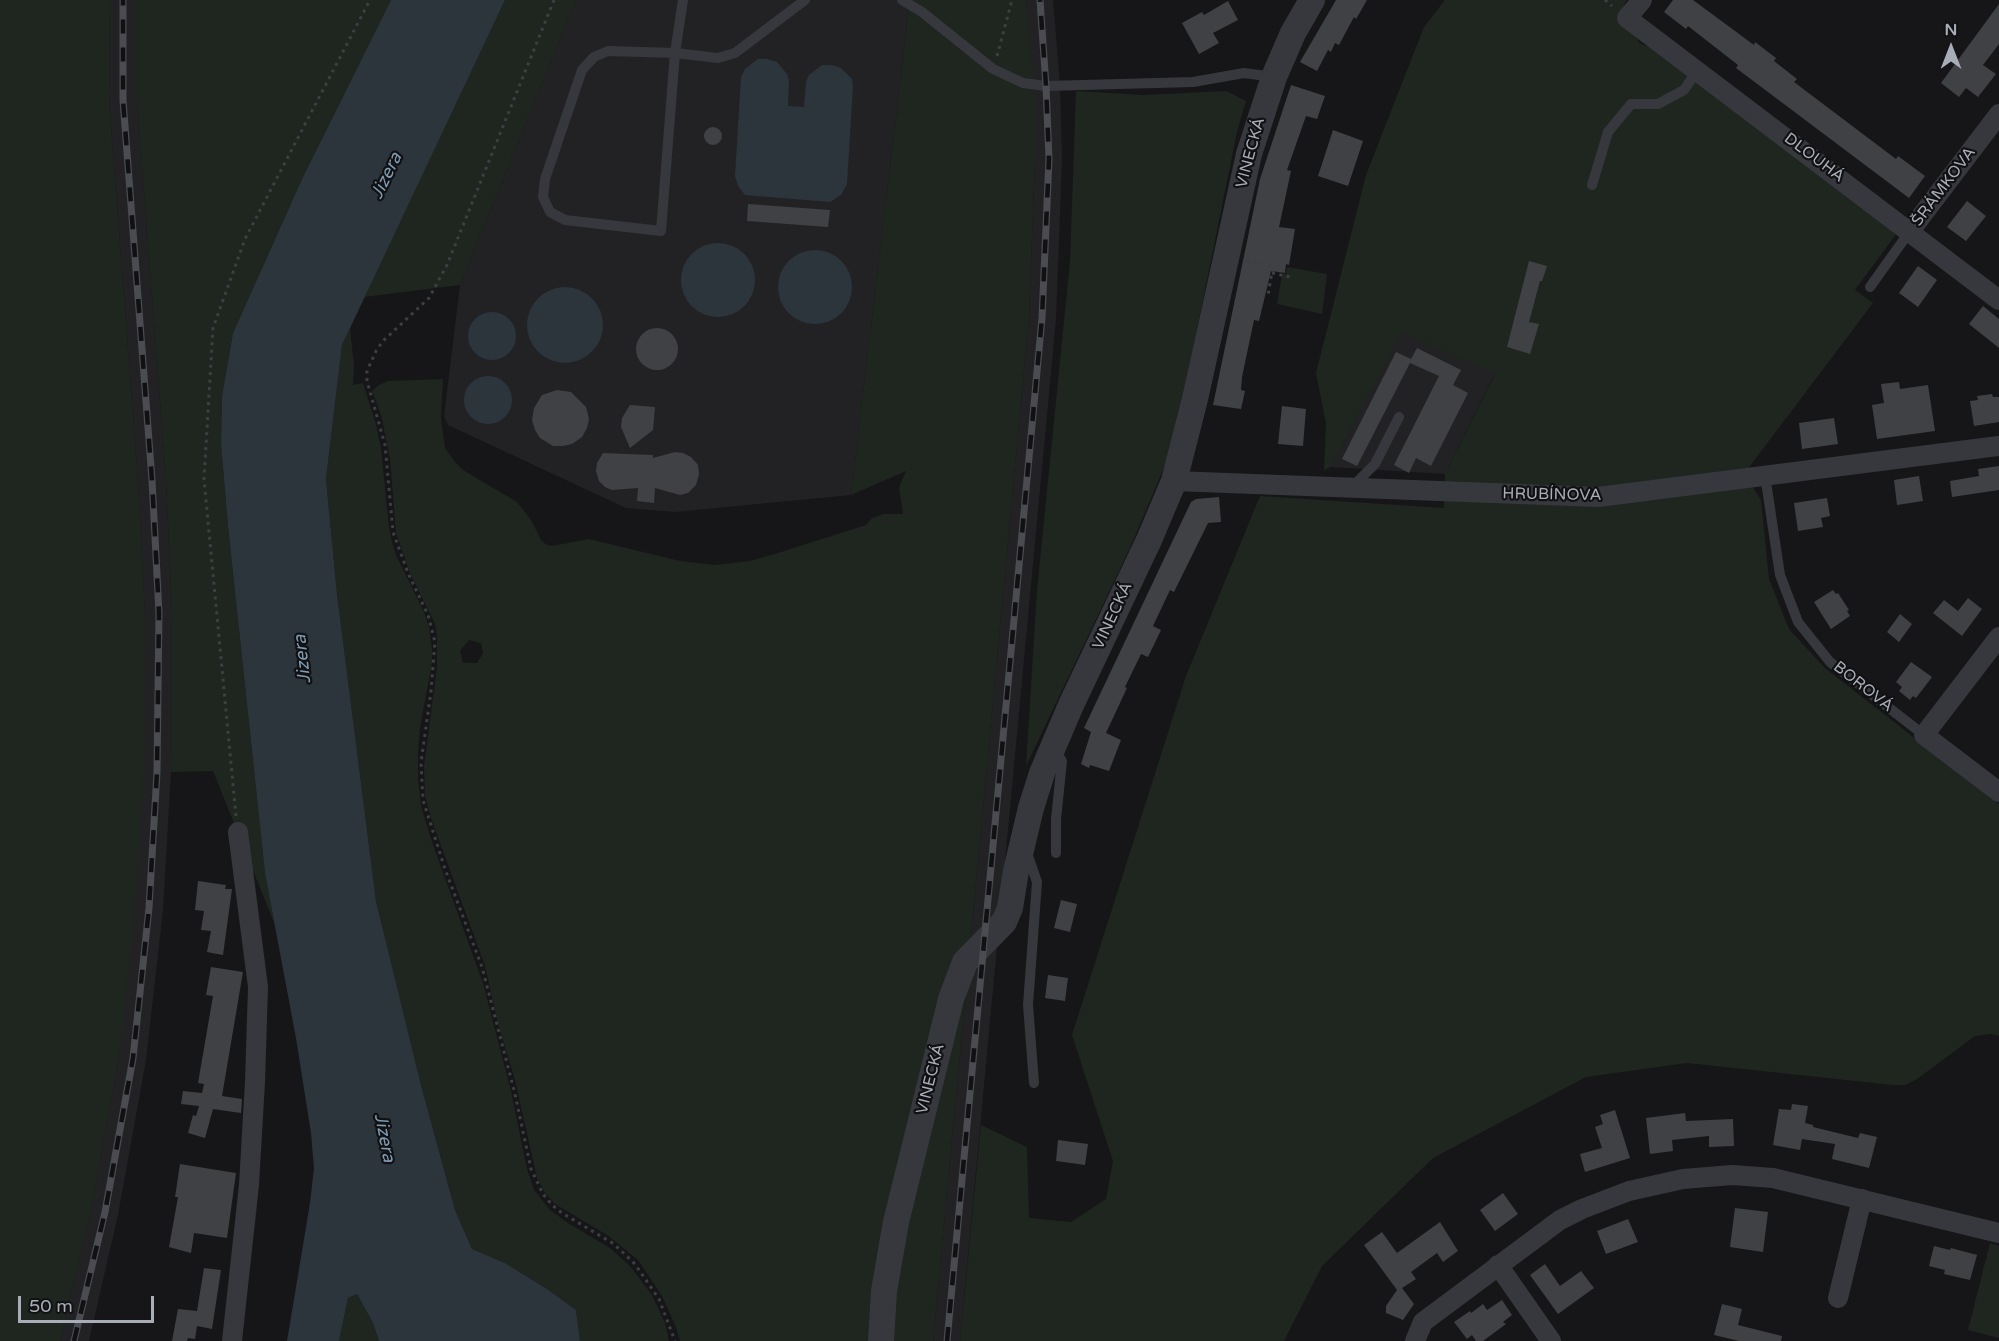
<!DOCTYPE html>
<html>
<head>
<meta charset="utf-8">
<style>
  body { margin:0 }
  #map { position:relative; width:1999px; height:1341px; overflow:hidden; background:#161618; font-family:"Varela Round",sans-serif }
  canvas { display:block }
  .north { position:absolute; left:1921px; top:18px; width:60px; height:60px; -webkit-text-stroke:4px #111113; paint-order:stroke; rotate:0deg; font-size:16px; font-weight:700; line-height:24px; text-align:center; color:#a8adb8 }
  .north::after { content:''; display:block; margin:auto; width:21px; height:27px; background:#a8adb8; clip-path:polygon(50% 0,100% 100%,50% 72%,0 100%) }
  .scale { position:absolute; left:18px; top:1296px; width:136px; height:27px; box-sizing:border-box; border:3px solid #a8adb8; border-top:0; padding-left:8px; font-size:18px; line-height:21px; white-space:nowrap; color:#a8adb8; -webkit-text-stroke:4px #111113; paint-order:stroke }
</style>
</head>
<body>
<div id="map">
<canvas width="1999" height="1341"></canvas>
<div class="north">N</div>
<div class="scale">50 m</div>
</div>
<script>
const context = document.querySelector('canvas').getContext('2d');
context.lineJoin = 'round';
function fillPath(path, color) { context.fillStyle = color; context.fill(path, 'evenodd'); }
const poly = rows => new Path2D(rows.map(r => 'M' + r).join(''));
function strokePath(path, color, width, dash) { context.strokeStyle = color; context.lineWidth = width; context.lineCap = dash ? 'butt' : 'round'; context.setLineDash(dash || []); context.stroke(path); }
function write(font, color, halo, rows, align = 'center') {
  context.font = font + ' "Varela Round",sans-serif'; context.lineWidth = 4.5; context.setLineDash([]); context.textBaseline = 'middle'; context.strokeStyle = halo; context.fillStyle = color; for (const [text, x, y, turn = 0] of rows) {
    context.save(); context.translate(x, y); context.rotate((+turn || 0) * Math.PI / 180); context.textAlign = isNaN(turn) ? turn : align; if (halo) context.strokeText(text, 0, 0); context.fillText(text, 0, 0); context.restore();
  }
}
fillPath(poly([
  [110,0,137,0,137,100,166,479,172,613,171,772,163,910,146,1060,118,1215,89,1341,60,1341,91,1209,119,1056,145,614,138,481,109,100],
  [576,0,910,0,851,495,675,512,626,508,448,425,444,416,460,285],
  [1026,0,1053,0,1060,85,1062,159,1056,319,960,1341,933,1341,1029,317,1035,159,1033,87],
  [1402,331,1495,373,1445,474,1331,467]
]), '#222225');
fillPath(poly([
  [0,0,110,0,109,101,138,481,145,614,144,771,135,907,119,1056,91,1210,60,1341,0,1341],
  [137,0,391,0,302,179,233,333,222,396,221,444,228,526,265,873,275,925,213,771,171,772,172,613,166,479,137,100],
  [505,0,576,0,460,285,364,297],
  [910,0,1026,0,1035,94,1035,159,1029,317,933,1341,680,1341,676,1327,662,1296,638,1260,607,1235,555,1204,545,1193,537,1178,515,1080,498,1024,485,966,432,821,425,796,424,766,437,667,437,638,435,624,410,573,396,533,390,459,381,415,372,391,379,385,388,381,443,379,441,418,445,448,456,463,463,470,517,502,531,520,541,540,547,545,552,546,589,539,680,561,715,565,750,561,778,553,866,525,872,518,884,514,903,514,899,487,906,471,851,495],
  [469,640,481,643,483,653,477,663,463,663,460,651],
  [1445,0,1627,0,1624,5,1639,43,1649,47,1897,233,1855,290,1873,303,1744,474,1761,500,1769,579,1789,629,1825,668,1999,804,1999,1036,1991,1034,1975,1036,1917,1079,1905,1085,1893,1085,1687,1063,1586,1077,1433,1158,1322,1266,1284,1341,960,1341,981,1125,1027,1147,1029,1218,1071,1222,1106,1199,1113,1161,1072,1035,1186,676,1260,496,1444,508,1445,474,1495,374,1402,332,1331,467,1324,470,1326,423,1316,373,1366,175,1424,27],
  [1076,91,1143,95,1226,91,1246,101,1237,132,1190,364,1171,451,1130,548,1026,766,1037,590,1070,262],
  [1287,267,1327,274,1322,314,1277,304,1282,274,1286,274],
  [350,328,354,366,353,385,363,383,376,424,381,448,389,527,392,542,396,555,424,612,429,627,432,649,432,663,420,728,418,752,418,778,421,806,433,845,483,983,511,1091,527,1169,534,1190,550,1210,568,1223,610,1248,630,1266,652,1295,665,1323,669,1341,580,1341,576,1310,547,1289,505,1263,472,1249,455,1210,421,1085,376,901,337,594,326,479,342,345],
  [1990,1243,1999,1246,1999,1338,1968,1330],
  [357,1294,373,1323,379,1341,339,1341,348,1298]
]), '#1e261f');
fillPath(poly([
  [391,0,505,0,342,345,326,479,337,594,376,901,421,1085,455,1210,472,1249,505,1263,547,1289,576,1310,580,1341,379,1341,373,1323,357,1294,348,1298,339,1341,287,1341,310,1203,314,1168,311,1133,296,1038,265,873,228,526,221,444,222,396,233,333,302,179],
  [758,59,767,59,777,62,787,74,789,81,788,106,804,107,806,82,809,75,822,65,832,65,841,68,852,79,853,86,847,184,841,195,830,202,745,195,738,186,735,176,741,77,745,69],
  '681 280a37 37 0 1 1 74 0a37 37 0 1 1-74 0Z',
  '778 287a37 37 0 1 1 74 0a37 37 0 1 1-74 0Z',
  '527 325a38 38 0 1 1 76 0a38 38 0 1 1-76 0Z',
  '468 336a24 24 0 1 1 48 0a24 24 0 1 1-48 0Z',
  '464 400a24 24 0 1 1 48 0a24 24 0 1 1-48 0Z'
]), '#2c353c');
fillPath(poly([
  [1336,0,1367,0,1356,19,1354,17,1339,45,1335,43,1331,52,1328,50,1317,71,1300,62],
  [1673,0,1693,0,1754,45,1755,42,1776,58,1774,61,1797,79,1794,82,1896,159,1898,156,1925,176,1909,198,1736,68,1738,65,1688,26,1686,29,1664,12],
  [1228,1,1238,20,1213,33,1219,43,1199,54,1182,23,1202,12,1204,15],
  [1999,4,1999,44,1983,65,1996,74,1978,97,1966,88,1959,97,1941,83],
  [1291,85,1325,96,1317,119,1306,116,1287,170,1291,171,1279,227,1295,229,1289,265,1286,264,1285,273,1271,271,1259,321,1254,320,1242,377,1241,390,1245,391,1241,409,1213,405,1260,179],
  '704 136a9 9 0 1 1 18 0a9 9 0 1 1-18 0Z',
  [1333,130,1363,141,1348,186,1318,176],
  [1967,201,1986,216,1966,241,1947,227],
  [748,204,830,210,828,227,747,221],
  [1529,261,1547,266,1542,281,1540,281,1529,322,1539,324,1530,354,1507,347],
  [1918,266,1937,280,1918,307,1899,293],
  [1983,306,1999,319,1999,348,1969,324],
  '636 349a21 21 0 1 1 42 0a21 21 0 1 1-42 0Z',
  [1417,348,1461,370,1453,385,1468,393,1431,466,1416,458,1409,473,1394,465,1439,376,1410,363,1357,466,1342,459,1396,352,1411,359],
  [1899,382,1900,389,1928,385,1935,431,1877,439,1872,405,1884,403,1881,384],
  [557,390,571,392,586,407,589,419,587,428,582,437,572,444,563,446,553,446,540,438,535,430,532,420,534,408,542,395],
  [1992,394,1993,397,1999,397,1999,422,1974,426,1970,401,1978,400,1977,396],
  [630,405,655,407,653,430,630,448,621,427,622,418],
  [1282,406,1306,409,1303,446,1278,444],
  [1834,418,1838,444,1802,449,1799,423],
  [675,452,683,453,691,457,698,465,699,474,696,485,688,493,680,495,655,488,654,503,637,501,638,488,612,490,605,487,599,481,596,471,597,463,603,453,653,455,653,458],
  [1999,466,1999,490,1952,497,1950,481,1979,476,1978,469],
  [1919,476,1923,501,1897,505,1894,480],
  [1219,497,1221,522,1208,523,1174,592,1170,590,1153,626,1161,630,1148,657,1141,654,1125,687,1127,688,1106,733,1121,740,1109,771,1090,765,1089,768,1081,764,1091,732,1084,728,1191,502,1196,499],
  [1827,498,1830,516,1821,518,1823,527,1798,531,1794,503],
  [1833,590,1836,594,1838,593,1849,610,1847,611,1850,616,1831,629,1814,602],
  [1968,598,1982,609,1962,636,1933,613,1944,600,1958,611],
  [1900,614,1912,624,1899,642,1887,632],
  [1911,662,1932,677,1916,698,1913,696,1910,700,1899,691,1902,687,1896,682],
  [198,881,226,885,225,889,232,889,223,955,207,952,211,931,201,930,204,911,195,910],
  [1061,900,1077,904,1070,932,1054,928],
  [211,967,243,972,222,1096,242,1099,241,1113,213,1109,205,1138,188,1133,193,1115,196,1116,199,1106,181,1104,183,1091,202,1093,204,1084,198,1083,213,996,206,995],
  [1048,975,1068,978,1065,1001,1045,998],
  [1792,1104,1808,1106,1805,1123,1813,1125,1813,1127,1858,1138,1860,1133,1877,1137,1869,1168,1832,1159,1835,1144,1802,1139,1800,1150,1773,1145,1779,1109,1791,1110],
  [1615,1110,1630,1158,1585,1172,1580,1154,1602,1148,1595,1127,1603,1124,1600,1115],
  [1685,1113,1686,1121,1733,1119,1734,1146,1709,1147,1709,1136,1672,1140,1673,1151,1650,1154,1646,1118],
  [1058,1140,1088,1144,1085,1165,1056,1161],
  [180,1164,236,1173,227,1238,194,1233,191,1253,169,1247,178,1197,175,1197],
  [1503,1193,1518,1214,1495,1231,1480,1210],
  [1735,1208,1768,1212,1763,1252,1730,1247],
  [1628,1219,1638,1242,1606,1254,1597,1231],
  [1440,1222,1458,1251,1443,1262,1437,1253,1411,1272,1416,1279,1402,1288,1414,1304,1403,1320,1386,1313,1386,1306,1397,1290,1364,1245,1382,1232,1397,1253],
  [1934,1246,1950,1250,1951,1248,1977,1255,1970,1280,1944,1274,1945,1270,1929,1266],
  [1545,1264,1560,1286,1581,1271,1594,1288,1558,1314,1530,1275],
  [204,1268,221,1270,212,1329,197,1326,195,1339,188,1338,187,1341,172,1341,178,1309,197,1311],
  [1502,1300,1512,1315,1503,1322,1506,1324,1483,1341,1476,1341,1472,1335,1467,1339,1454,1322,1470,1311,1471,1313,1483,1304,1487,1310],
  [1722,1304,1742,1309,1738,1325,1782,1336,1781,1341,1739,1341,1714,1335]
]), '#404145');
strokePath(poly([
  [554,0,447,265,429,298,383,341,376,351,367,371,367,381,385,445,393,532,408,573,428,615,435,642,431,691,421,763,423,800,445,869,482,967,515,1094,531,1169,543,1194,552,1205,562,1213,614,1244,635,1264,659,1299,675,1341],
  [1605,0,1612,6],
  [997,56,1012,0],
  [1246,261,1276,267],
  [1272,273,1290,277],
  [1262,294,1268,295,1273,266],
  [236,816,204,479,213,328,245,239,370,0]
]), '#3d3f44', 3, [3, 4.5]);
strokePath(poly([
  [683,0,675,53,661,231,565,220,550,212,543,197,545,179,582,70,594,57,608,51,675,53,718,58,735,53,805,0],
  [902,0,922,12,993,69,1023,83,1046,86,1193,82,1244,73,1274,77],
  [1592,185,1608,132,1631,104,1658,104,1684,90,1697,71],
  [1870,287,1910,231],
  [1765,475,1780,575,1798,622,1830,662,1924,735],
  [1351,488,1375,464,1399,417],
  [1054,749,1062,761,1056,819,1056,853],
  [1026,850,1037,882,1028,1005,1034,1083]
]), '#37383d', 10);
strokePath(poly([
  [1642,0,1627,18,1999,300],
  [1910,231,1999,114],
  [1174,481,1598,497,1999,446],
  [1999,637,1924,735,1999,792],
  [1498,1265,1551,1341],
  [1838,1298,1862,1199],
  [232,1341,249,1185,255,1082,258,987,238,832],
  [1415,1341,1423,1322,1560,1220,1582,1209,1629,1191,1683,1179,1732,1175,1773,1178,1999,1233]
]), '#37383d', 20);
strokePath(poly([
  [881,1341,884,1291,896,1222,951,999,965,962,1004,922,1010,908,1016,871,1031,808,1042,773,1071,705,1149,540,1174,481,1195,399,1249,154,1274,77,1293,33,1312,0]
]), '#37383d', 26);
const rail = poly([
  [74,1341,105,1212,133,1058,149,908,157,772,159,613,152,480,123,100,123,0],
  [947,1341,1042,318,1049,159,1046,86,1040,0]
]);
strokePath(rail, '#4a4c52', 7);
strokePath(rail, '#111113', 4.5, [14]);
write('16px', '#a8adb8', '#111113', [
  ["VINECKÁ",1251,153,-75],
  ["DLOUHÁ",1814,158,37],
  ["ŠRÁMKOVA",1944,187,-53],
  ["HRUBÍNOVA",1552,495,1],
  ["VINECKÁ",1113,616,-65],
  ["BOROVÁ",1863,687,38],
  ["VINECKÁ",931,1079,-76]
]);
write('italic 18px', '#7f9bb3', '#111113', [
  ["Jizera",387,176,-64],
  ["Jizera",303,659,-96],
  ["Jizera",384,1138,79]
]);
</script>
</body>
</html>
